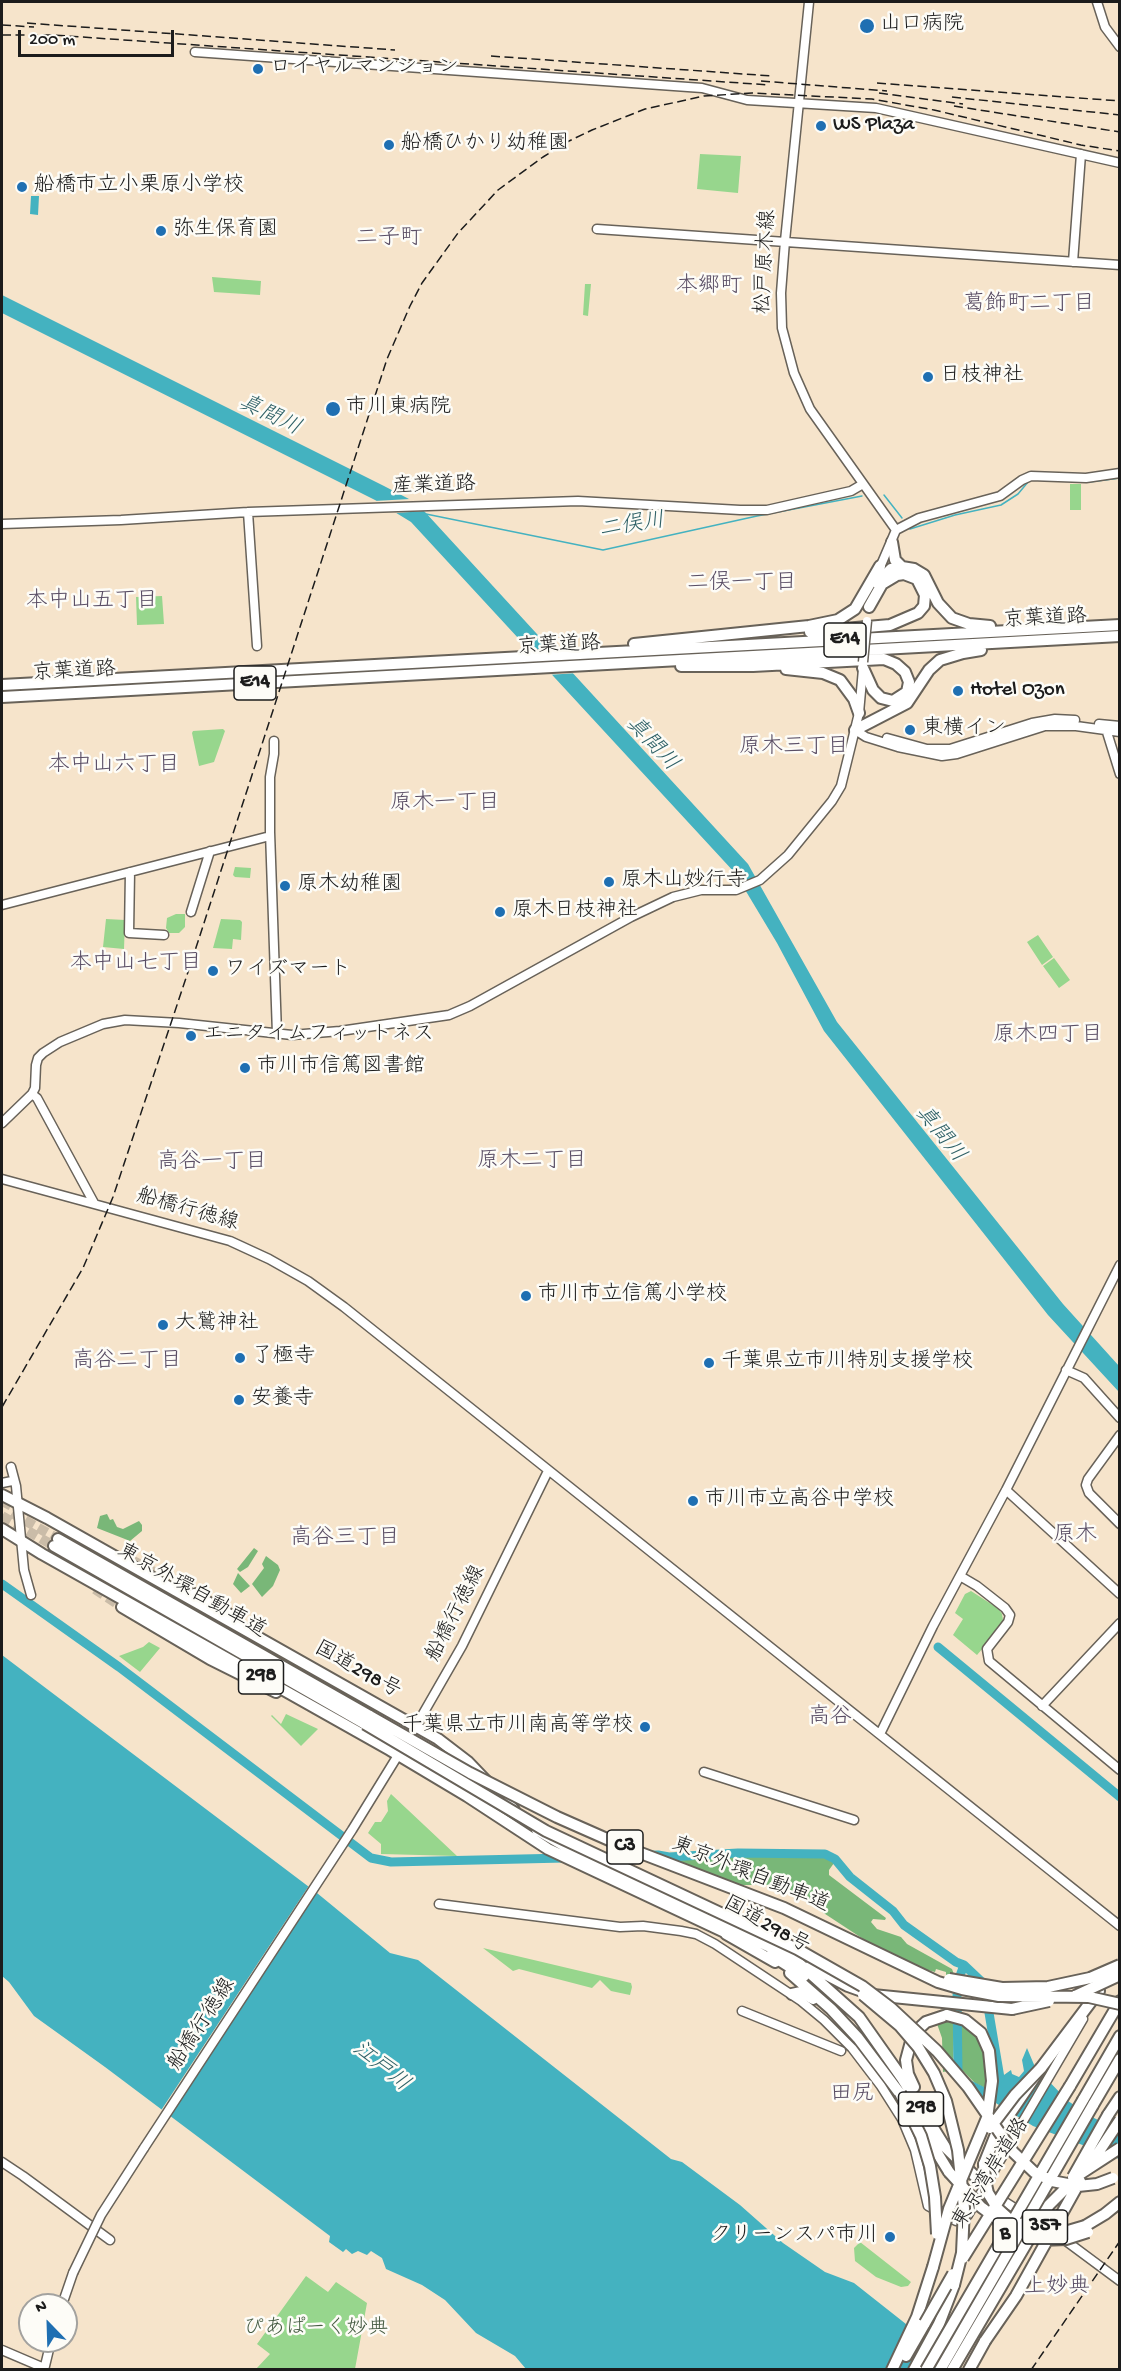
<!DOCTYPE html>
<html>
<head>
<meta charset="utf-8">
<style>
  body { margin:0 }
  #map { position:relative; width:1121px; height:2371px; overflow:hidden; background:#f6e4cb; font-family:"Gochi Hand",sans-serif }
  canvas { display:block }
  .frame { position:absolute; inset:0; border:3px solid #1c1c1c; pointer-events:none }
  .north { position:absolute; left:18px; top:2293px; width:60px; height:60px; box-sizing:border-box; background:#fdfcf7; border:2px solid #a3a29f; border-radius:50%; rotate:337deg; font-size:16px; font-weight:700; line-height:24px; text-align:center; color:#1c1c1c }
  .north::after { content:''; display:block; margin:auto; width:21px; height:27px; background:#1f6fb2; clip-path:polygon(50% 0,100% 100%,50% 72%,0 100%) }
  .scale { position:absolute; left:18px; top:30px; width:156px; height:27px; box-sizing:border-box; border:3px solid #1c1c1c; border-top:0; padding-left:8px; font-size:18px; line-height:21px; white-space:nowrap; color:#1c1c1c; -webkit-text-stroke:4px #fdfcf7; paint-order:stroke }
</style>
</head>
<body>
<div id="map">
<canvas width="1121" height="2371"></canvas>
<div class="frame"></div>
<div class="north">N</div>
<div class="scale">200 m</div>
</div>
<script>
const context = document.querySelector('canvas').getContext('2d');
context.lineJoin = 'round';
function fillPath(path, color) { context.fillStyle = color; context.fill(path, 'evenodd'); }
const poly = rows => new Path2D(rows.map(r => 'M' + r).join(''));
function strokePath(path, color, width, dash) { context.strokeStyle = color; context.lineWidth = width; context.lineCap = dash ? 'butt' : 'round'; context.setLineDash(dash || []); context.stroke(path); }
function write(font, color, halo, rows, align = 'center') {
  context.font = font + ' "Gochi Hand","Klee One",sans-serif'; context.lineWidth = 5; context.setLineDash([]); context.textBaseline = 'middle'; context.strokeStyle = halo; context.fillStyle = color; for (const [text, x, y, turn = 0] of rows) {
    context.save(); context.translate(x, y); context.rotate((+turn || 0) * Math.PI / 180); context.textAlign = isNaN(turn) ? turn : align; if (halo) context.strokeText(text, 0, 0); context.fillText(text, 0, 0); context.restore();
  }
}
fillPath(poly([
  [700,154,741,156,738,193,697,189],
  [212,277,261,281,260,295,214,292],
  [585,284,591,284,588,316,583,315],
  [1070,484,1081,484,1081,510,1070,510],
  [162,596,164,624,137,625,136,597],
  [223,729,225,731,214,762,199,766,192,733,193,731],
  [235,867,251,868,250,878,235,877,233,875],
  [176,914,185,914,185,927,179,933,169,933,166,928,167,918],
  [106,919,125,920,124,949,103,947],
  [221,919,240,920,242,922,241,940,233,939,232,949,213,948],
  [1038,935,1053,957,1042,965,1027,942],
  [1054,958,1070,980,1059,988,1043,966],
  [971,1591,999,1609,1002,1614,1003,1620,1001,1627,977,1655,953,1635,963,1619,955,1613,965,1594],
  [149,1642,160,1648,140,1672,119,1656,143,1647],
  [286,1714,318,1729,301,1746,271,1716,272,1715,281,1724],
  [391,1794,457,1856,381,1854,381,1844,368,1833,375,1822,381,1822,388,1811,387,1801],
  [483,1948,631,1983,632,1987,630,1995,611,1991,600,1980,592,1988,519,1969,513,1971],
  [860,2242,911,2282,908,2286,901,2287,876,2277,855,2261,854,2248],
  [306,2276,328,2292,336,2282,367,2303,355,2369,256,2369,270,2354,257,2344]
]), '#97d68d');
fillPath(poly([
  [107,1514,110,1520,113,1519,117,1527,123,1529,139,1521,142,1525,142,1531,130,1541,97,1528,100,1516],
  [254,1548,258,1551,248,1567,240,1572,237,1569],
  [266,1556,278,1565,280,1570,273,1586,262,1597,252,1584,264,1568,262,1564],
  [238,1573,250,1586,241,1593,233,1584],
  [736,1856,814,1856,831,1859,834,1863,829,1870,829,1875,886,1918,885,1920,873,1919,871,1922,877,1929,901,1937,907,1944,952,1969,956,1980,946,1976,946,1972,936,1969,935,1972,924,1969,883,1952,781,1885,730,1885,673,1861],
  [954,2019,953,2070,943,2072,942,2038,936,2021],
  [959,2021,976,2035,984,2050,987,2060,987,2089,975,2083,962,2070]
]), '#79b778');
fillPath(poly([
  [31,196,39,196,38,215,30,214],
  [2,295,384,486,409,499,425,512,748,864,837,1022,1063,1304,1119,1366,1119,1392,1048,1315,824,1031,777,943,735,873,411,522,375,500,2,313],
  [2,1655,317,1893,390,1953,418,1960,671,2159,682,2162,740,2205,783,2243,825,2272,854,2283,963,2369,526,2369,515,2356,476,2333,445,2300,422,2285,386,2269,382,2258,371,2251,367,2255,358,2251,352,2254,346,2249,343,2252,329,2242,330,2236,105,2067,34,2016,9,1982,2,1976],
  [1027,2048,1035,2067,1068,2101,1094,2118,1119,2130,1119,2159,1033,2126,986,2097,987,2087,1011,2070,1012,2074,1019,2077,1024,2071,1022,2060]
]), '#44b2c0');
fillPath(poly([
  [410,499,425,511,396,513,374,501],
  [556,648,578,673,547,675,524,650],
  [310,1884,317,1889,167,2118,160,2112]
]), '#f6e4cb');
strokePath(poly([
  [1089,482,1120,478],
  [884,495,902,518],
  [426,514,603,550,757,516,862,496],
  [908,527,910,529,955,515,1001,505,1018,494,1028,482]
]), '#44b2c0', 1.5);
strokePath(poly([
  [2,1584,119,1667,371,1858,391,1862,565,1858],
  [938,1647,1120,1797],
  [600,1857,658,1855,669,1857,738,1853,825,1854,835,1859,850,1877,893,1911,904,1925,956,1962,964,1965,983,1983,984,1987],
  [964,1965,958,1981,957,1996,958,2072,964,2082,986,2093],
  [987,2001,1000,2078]
]), '#44b2c0', 9);
strokePath(poly([
  [2,1501,26,1513],
  [12,1513,58,1539],
  [2,1516,54,1546],
  [120,1554,154,1572],
  [95,1589,122,1607]
]), '#cabca8', 10, [10, 5]);
const secondary = poly([
  [809,2,785,241,781,293,782,328,794,373,810,409,896,530],
  [1097,2,1105,27,1120,47],
  [195,52,702,88,747,100,876,108,1120,163],
  [597,229,1120,265],
  [1073,262,1081,154],
  [248,512,257,646],
  [2,524,121,520,248,512,578,501,740,510,767,510,851,491,863,484],
  [878,572,896,530,919,518,1000,496,1022,480,1031,476,1086,478,1120,473],
  [1099,724,1120,726],
  [1106,729,1120,774],
  [855,730,866,737,898,747,942,756,957,754,1045,726,1076,726,1120,732],
  [887,738,927,749,950,749,1032,723,1055,719,1075,720],
  [274,741,274,754,270,777,270,832,277,1034],
  [130,872,129,933,164,935],
  [2,905,270,836],
  [191,912,210,851],
  [32,1094,37,1098,94,1203],
  [2,1123,32,1094,35,1088,36,1065,38,1058,43,1053,60,1042,103,1024,125,1020,179,1023,292,1035,340,1031,449,1015,470,1006,631,917,673,897,701,890,736,890,760,880,788,855,832,801,841,786,859,713,863,669],
  [2,1179,230,1241,269,1259,308,1281,344,1307,1120,1926],
  [1066,1370,1084,1378,1120,1418],
  [1120,1435,1088,1479,1086,1485,1089,1493,1120,1524],
  [11,1467,16,1486,24,1570,31,1595],
  [2,1483,12,1481],
  [1006,1490,1120,1594],
  [960,1576,977,1586,1005,1608,1010,1615,1008,1622,987,1649,989,1661,1120,1770],
  [1042,1706,1120,1623],
  [880,1734,933,1626,1006,1490,1120,1265],
  [704,1772,854,1820],
  [439,1904,620,1927,643,1926,681,1931,696,1934,715,1944,801,2001,824,2020,852,2048,881,2086,902,2119,915,2150,928,2206,956,2221,961,2221,968,2215,1083,2019],
  [742,2011,841,2051],
  [144,2148,352,1830,416,1726,462,1646,548,1471],
  [2,2162,23,2176,110,2240],
  [997,2197,1024,2214],
  [1062,2238,1120,2281],
  [62,2305,73,2273],
  [2,2350,44,2368],
  [44,2370,51,2341]
]);
const highway = poly([
  [892,542,895,560,902,567],
  [877,583,891,569,902,567,914,569,924,575,938,603,952,618,969,624,990,626],
  [810,632,890,625,918,613,924,606,925,595,917,579,904,574,897,575,882,584,869,607],
  [634,644,809,626,838,620,855,609,880,566],
  [681,666,753,666,884,659,896,664,905,672,909,682,907,692,893,701,881,698,873,690,863,668],
  [786,669,823,673,840,680,854,699,859,713],
  [2,685,1120,625],
  [2,697,1120,636],
  [855,730,907,703,929,670,940,660,963,653,981,650],
  [2,1495,47,1518,438,1739,468,1762,514,1810],
  [2,1529,42,1554,390,1750,467,1796,548,1849,733,1936],
  [58,1539,370,1716],
  [54,1546,365,1724],
  [194,1594,232,1616],
  [122,1607,210,1659,276,1692],
  [537,1830,594,1863,793,1958,859,2017,902,2078,945,2147,985,2186],
  [726,1934,775,1962],
  [771,1955,804,1976],
  [810,1966,848,1986,873,1995,1012,2009],
  [790,1973,831,2009,858,2038,904,2099],
  [792,1994,801,1992,813,1999],
  [1070,2086,1120,2001],
  [914,2087,908,2074,906,2060,913,2034,926,2022,947,2015],
  [1083,2100,1120,2036],
  [1093,2105,1120,2059],
  [1108,2115,1120,2097],
  [917,2120,949,2172],
  [984,2164,996,2134,1041,2068,1099,1991],
  [1085,2226,1105,2214,1120,2202],
  [906,2356,925,2323],
  [892,2370,917,2317,933,2267],
  [914,2370,939,2324,954,2285],
  [969,2370,985,2341]
]);
strokePath(secondary, '#686259', 11);
strokePath(highway, '#686259', 14);
strokePath(secondary, '#fff', 8);
strokePath(highway, '#fff', 10);
strokePath(poly([
  [27,23,395,50],
  [2,25,34,27],
  [2,35,53,35,769,85],
  [491,56,772,76],
  [761,81,887,91],
  [877,83,1120,101],
  [879,93,963,104],
  [952,97,1120,115],
  [954,106,1120,132],
  [2,1407,83,1268,113,1197,192,960,387,359,410,306,422,283,458,233,498,190,543,157,567,142,592,130,645,109,704,96,752,93,872,99,934,110,1081,145,1120,151],
  [1031,2370,1120,2241]
]), '#1c1c1c', 1.5, [9, 4.5]);
const secondaryBridge = poly([
  [863,662,867,621],
  [73,2273,101,2215,144,2148]
]);
const highwayBridge = poly([
  [370,1716,470,1773,557,1817,625,1847,784,1908,938,1982,962,1989,999,1996,1089,1997,1120,2004],
  [365,1724,546,1831,797,1949,862,1986,891,2008,937,2051,968,2087,1013,2152,1034,2172,1052,2181,1078,2186,1097,2184,1113,2178],
  [949,1979,1002,1988,1048,1987,1090,1978,1120,1965],
  [863,1995,900,2026,918,2047,934,2073,946,2101,958,2150,964,2208,962,2253,954,2285],
  [1075,1996,1120,1975],
  [1012,2009,1049,2001],
  [900,2093,921,2136,930,2166,935,2197,937,2234],
  [990,2128,1015,2095,1041,2068],
  [984,2164,985,2180,988,2193,998,2209,1009,2219,1029,2228,1051,2233,1068,2231,1085,2226],
  [1090,2165,1120,2120],
  [949,2172,981,2207,1012,2230],
  [1073,2177,1108,2115],
  [1041,2240,1066,2239,1088,2232],
  [963,2258,1070,2086],
  [933,2267,949,2209,987,2118,992,2081,989,2051,981,2033,965,2020,947,2015],
  [925,2323,953,2274],
  [985,2341,1016,2296,1080,2181],
  [926,2370,1083,2100],
  [940,2370,1093,2105],
  [952,2370,1049,2205,1080,2174,1120,2148]
]);
strokePath(secondaryBridge, '#686259', 11, []);
strokePath(highwayBridge, '#686259', 14, []);
strokePath(secondaryBridge, '#fff', 8);
strokePath(highwayBridge, '#fff', 10);
for (const [x, y, r, color] of [
  [867,26,8,"#1f6fb2"],
  [258,69,6,"#1f6fb2"],
  [821,126,6,"#1f6fb2"],
  [389,145,6,"#1f6fb2"],
  [22,187,6,"#1f6fb2"],
  [161,231,6,"#1f6fb2"],
  [928,377,6,"#1f6fb2"],
  [333,409,8,"#1f6fb2"],
  [958,691,6,"#1f6fb2"],
  [910,730,6,"#1f6fb2"],
  [609,882,6,"#1f6fb2"],
  [285,886,6,"#1f6fb2"],
  [500,912,6,"#1f6fb2"],
  [213,971,6,"#1f6fb2"],
  [191,1036,6,"#1f6fb2"],
  [245,1068,6,"#1f6fb2"],
  [526,1296,6,"#1f6fb2"],
  [163,1325,6,"#1f6fb2"],
  [240,1358,6,"#1f6fb2"],
  [709,1363,6,"#1f6fb2"],
  [239,1400,6,"#1f6fb2"],
  [693,1501,6,"#1f6fb2"],
  [645,1727,6,"#1f6fb2"],
  [890,2237,6,"#1f6fb2"]
]) { const dot = new Path2D(); dot.arc(x, y, r, 0, 2 * Math.PI); context.fillStyle = color; context.fill(dot); strokePath(dot, '#fdfcf7', 2); }
for (const [x, y, w] of [
  [845,640,42],
  [255,683,42],
  [261,1677,45],
  [625,1847,36],
  [921,2109,45],
  [1045,2227,45],
  [1005,2235,24]
]) { const box = new Path2D(); box.roundRect(x - w / 2, y - 17, w, 34, 4.5); context.fillStyle = '#fdfcf7'; context.fill(box); strokePath(box, '#1c1c1c', 1.5); }
write('bold 20px', '#1c1c1c', null, [
  ["E14",845,640],
  ["E14",255,683],
  ["298",261,1677],
  ["C3",625,1847],
  ["298",921,2109],
  ["357",1045,2227],
  ["B",1005,2235]
]);
write('21px', '#1c1c1c', '#fdfcf7', [
  ["山口病院",880,26],
  ["ロイヤルマンション",270,69],
  ["WS Plaza",833,126],
  ["船橋ひかり幼稚園",401,145],
  ["船橋市立小栗原小学校",34,187],
  ["弥生保育園",173,231],
  ["日枝神社",940,377],
  ["市川東病院",346,409],
  ["Hotel Ozon",970,691],
  ["東横イン",922,730],
  ["原木山妙行寺",621,882],
  ["原木幼稚園",297,886],
  ["原木日枝神社",512,912],
  ["ワイズマート",225,971],
  ["エニタイムフィットネス",203,1036],
  ["市川市信篤図書館",257,1068],
  ["市川市立信篤小学校",538,1296],
  ["大鷲神社",175,1325],
  ["了極寺",252,1358],
  ["千葉県立市川特別支援学校",721,1363],
  ["安養寺",251,1400],
  ["市川市立高谷中学校",705,1501],
  ["千葉県立市川南高等学校",633,1727,"right"],
  ["クリーンスパ市川",878,2237,"right"]
], 'left');
write('21px', '#1c1c1c', '#fdfcf7', [
  ["松戸原木線",767,262,-87],
  ["産業道路",434,487,-2],
  ["京葉道路",1045,620,-3],
  ["京葉道路",559,647,-3],
  ["京葉道路",74,673,-3],
  ["船橋行徳線",187,1211,16],
  ["東京外環自動車道",191,1592,30],
  ["船橋行徳線",457,1614,-63],
  ["国道298号",357,1671,29],
  ["東京外環自動車道",750,1876,22],
  ["国道298号",766,1926,29],
  ["船橋行徳線",203,2025,-57],
  ["東京湾岸道路",992,2174,-58]
]);
write('21px', '#475d44', '#fdfcf7', [
  ["ぴあぱーく妙典",316,2330]
]);
write('22px', '#5a4e65', '#fdfcf7', [
  ["二子町",389,240],
  ["本郷町",709,288],
  ["葛飾町二丁目",1029,306],
  ["二俣一丁目",742,585],
  ["本中山五丁目",92,603],
  ["原木三丁目",794,749],
  ["本中山六丁目",114,767],
  ["原木一丁目",445,805],
  ["本中山七丁目",136,965],
  ["原木四丁目",1048,1037],
  ["原木二丁目",532,1163],
  ["高谷一丁目",212,1164],
  ["高谷二丁目",127,1363],
  ["原木",1075,1537],
  ["高谷三丁目",345,1540],
  ["高谷",830,1719],
  ["田尻",852,2096],
  ["上妙典",1057,2289]
]);
write('italic 22px', '#2e6066', '#fdfcf7', [
  ["真間川",269,417,26],
  ["二俣川",632,527,-9],
  ["真間川",651,745,47],
  ["真間川",939,1135,51],
  ["江戸川",380,2068,39]
]);
</script>
</body>
</html>
